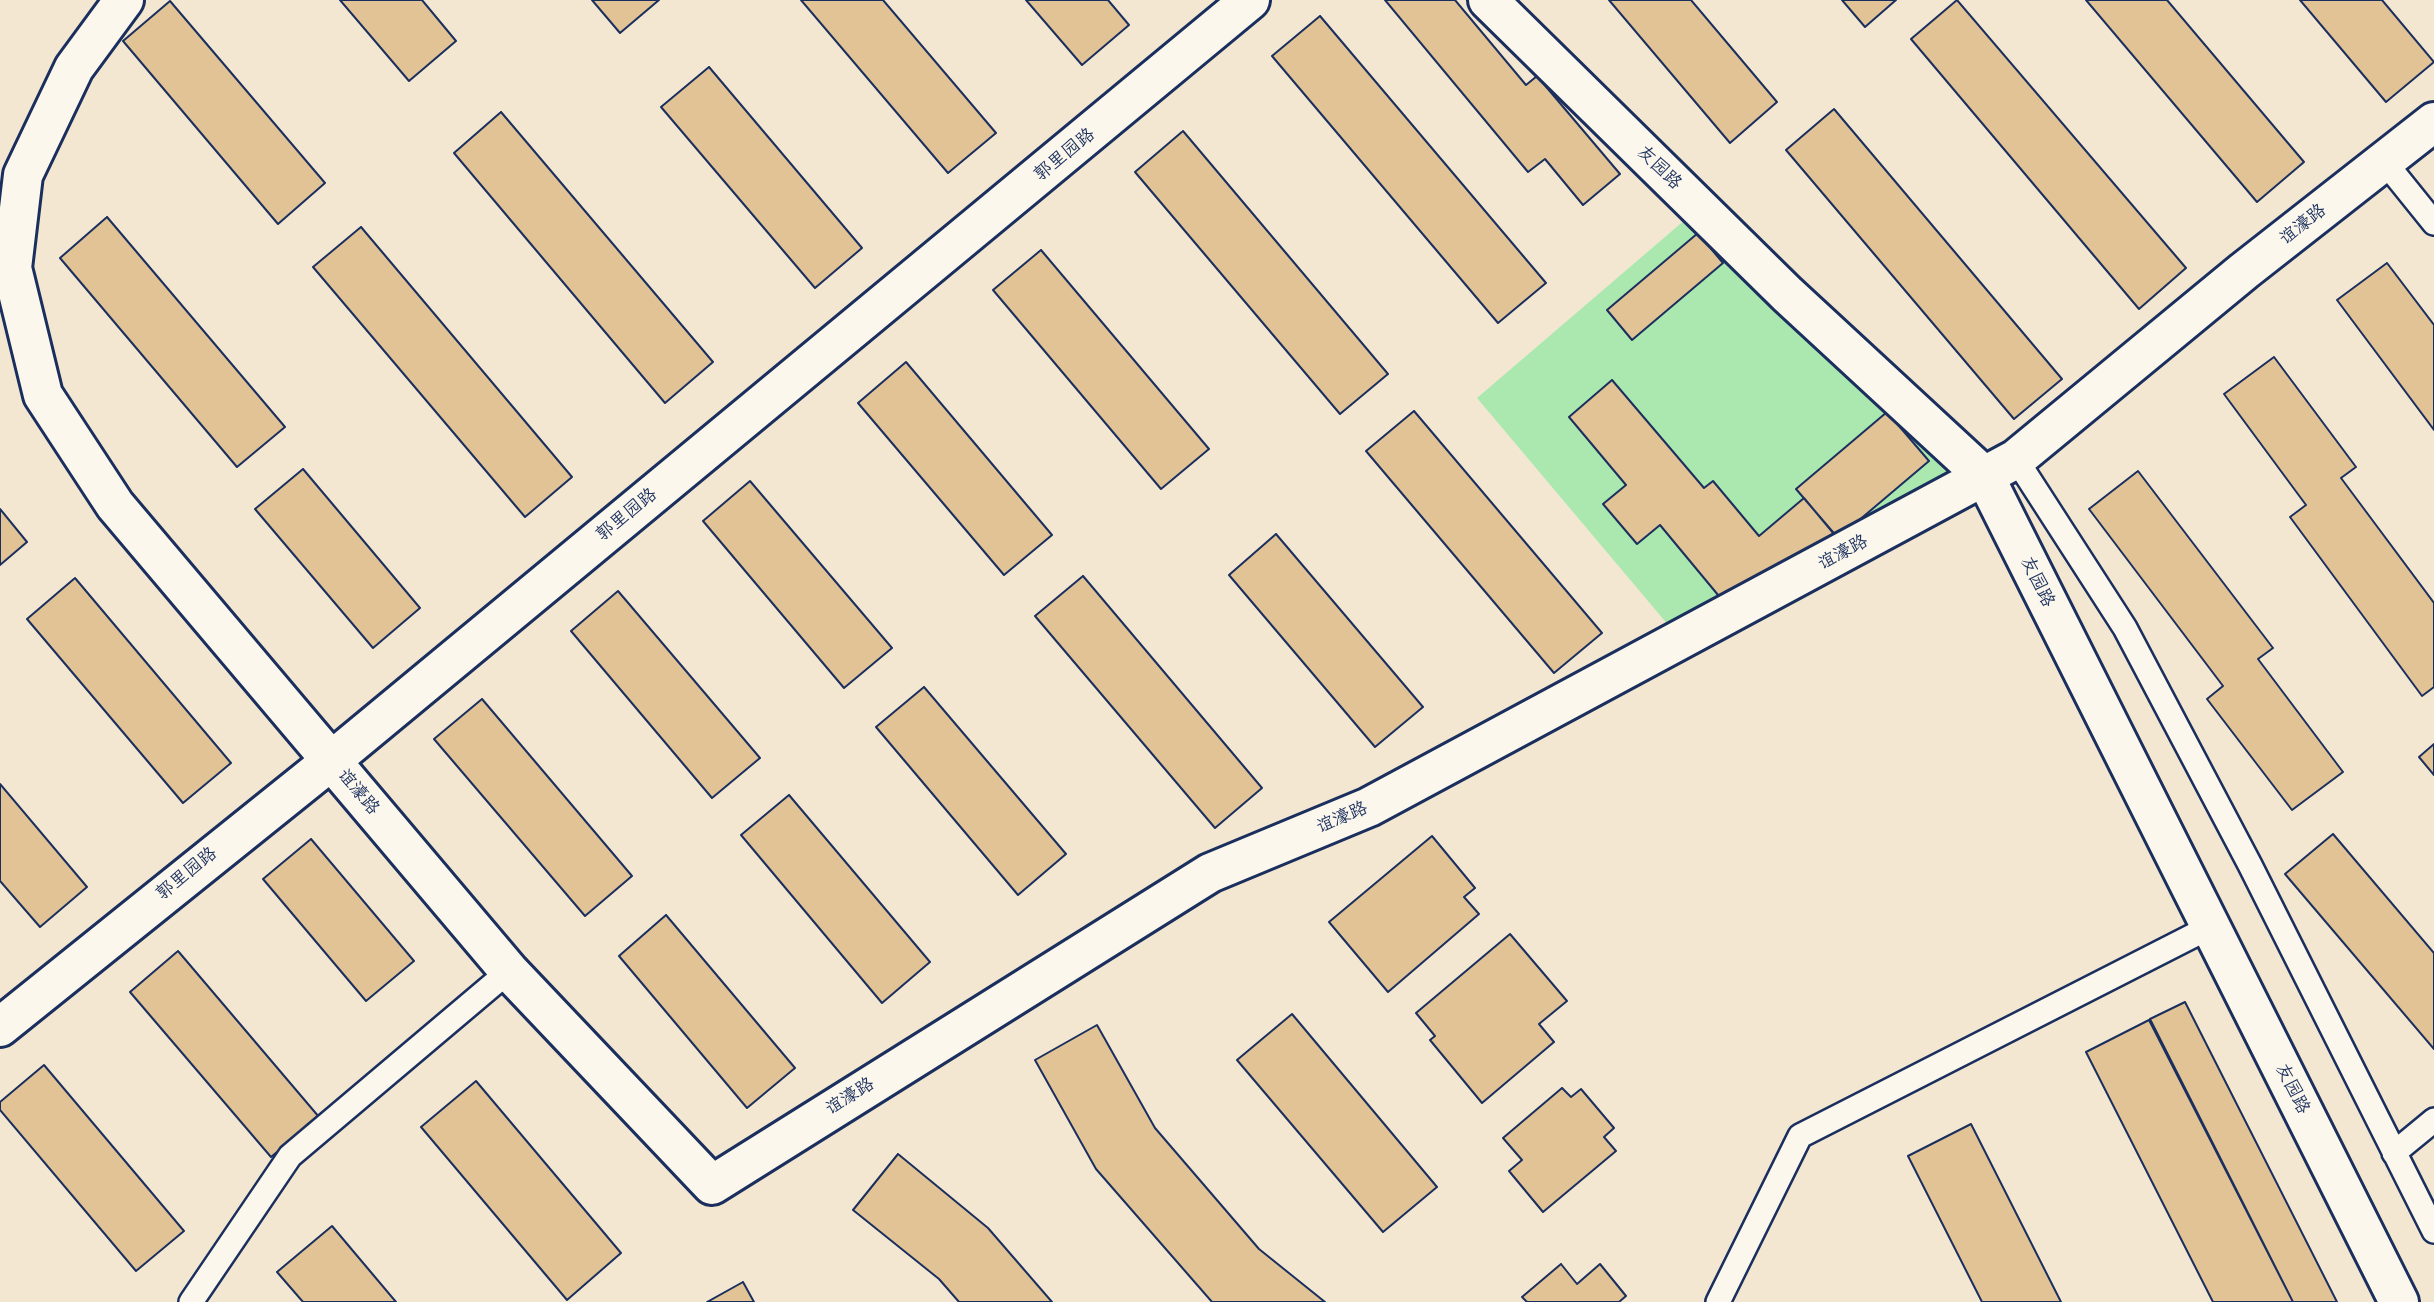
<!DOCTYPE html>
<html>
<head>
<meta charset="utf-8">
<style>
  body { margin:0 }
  canvas { display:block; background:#f3e7d2 }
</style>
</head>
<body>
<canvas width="2434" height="1302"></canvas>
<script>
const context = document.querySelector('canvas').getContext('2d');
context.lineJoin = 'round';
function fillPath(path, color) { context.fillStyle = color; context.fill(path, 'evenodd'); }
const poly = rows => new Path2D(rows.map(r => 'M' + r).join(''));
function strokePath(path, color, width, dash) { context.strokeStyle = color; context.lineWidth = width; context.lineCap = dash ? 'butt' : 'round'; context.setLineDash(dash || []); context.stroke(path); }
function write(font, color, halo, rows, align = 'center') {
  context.font = font + ' "Balsamiq Sans","LXGW WenKai TC",sans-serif'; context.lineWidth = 6; context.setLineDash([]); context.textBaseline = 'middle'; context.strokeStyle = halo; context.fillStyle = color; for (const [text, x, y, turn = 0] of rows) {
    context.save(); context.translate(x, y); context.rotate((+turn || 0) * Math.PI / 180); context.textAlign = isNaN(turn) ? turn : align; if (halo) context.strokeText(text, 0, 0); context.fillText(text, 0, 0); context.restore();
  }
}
fillPath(poly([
  [1693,213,1973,492,1680,639,1477,398],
  [1698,234,1632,339,1631,339,1607,310],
  [1612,380,1704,488,1713,481,1759,536,1804,498,1796,488,1887,412,1928,461,1838,538,1834,534,1728,606,1660,525,1636,543,1604,505,1626,485,1569,418]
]), '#aae8b0');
const building = poly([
  [340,0,422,0,456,41,409,81,340,0],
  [592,0,659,0,620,33,592,0],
  [801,0,883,0,996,133,948,173,801,0],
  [1026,0,1108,0,1129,25,1082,65,1026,0],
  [1385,0,1455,0,1526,85,1537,76,1620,174,1583,205,1545,159,1528,172,1385,0],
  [1609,0,1691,0,1777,102,1730,143,1609,0],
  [1842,0,1896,0,1865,27,1842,0],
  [1957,0,2186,268,2139,309,1911,39,1957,0],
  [2086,0,2167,0,2304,162,2257,202,2086,0],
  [2300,0,2382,0,2434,62,2386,102,2300,0],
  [170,1,325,183,278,224,123,41,170,1],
  [1320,16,1546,283,1498,323,1272,56,1320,16],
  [709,67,862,248,815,288,661,107,709,67],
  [1834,109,2062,379,2014,419,1786,150,1834,109],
  [501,112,713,362,665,403,454,153,501,112],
  [1183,131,1388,374,1340,414,1135,172,1183,131],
  [107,217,285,427,237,467,60,258,107,217],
  [361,227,572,477,525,517,313,267,361,227],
  [1698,233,1723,263,1632,340,1607,310,1698,233],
  [1041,250,1209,449,1161,489,993,290,1041,250],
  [2387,263,2434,325,2434,430,2337,300,2387,263],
  [2274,357,2356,467,2341,478,2434,603,2434,687,2422,696,2290,517,2306,505,2224,394,2274,357],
  [906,362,1052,535,1004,575,858,403,906,362],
  [1612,380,1704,488,1713,481,1759,536,1804,498,1834,534,1778,581,1728,607,1660,525,1637,544,1603,504,1626,485,1569,417,1612,380],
  [1414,411,1602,633,1554,673,1366,451,1414,411],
  [1887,412,1929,461,1838,538,1796,489,1887,412],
  [303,469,420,608,373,648,255,509,303,469],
  [2138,471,2273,648,2258,659,2343,772,2292,810,2207,699,2223,686,2089,509,2138,471],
  [750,481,892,648,844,688,703,521,750,481],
  [0,509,27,542,0,565,0,509],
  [1276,534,1423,707,1375,747,1229,575,1276,534],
  [1083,576,1262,788,1215,828,1035,616,1083,576],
  [75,578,231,763,183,803,27,619,75,578],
  [618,591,760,758,712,798,571,631,618,591],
  [924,687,1066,854,1018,895,876,727,924,687],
  [482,699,632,876,585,916,434,739,482,699],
  [2434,744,2434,775,2419,757,2434,744],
  [0,784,87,887,40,927,0,881,0,784],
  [789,795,930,962,882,1003,741,835,789,795],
  [2333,834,2434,953,2434,1049,2285,874,2333,834],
  [1432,836,1475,888,1464,897,1479,914,1388,992,1329,922,1432,836],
  [311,839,414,961,366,1001,263,879,311,839],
  [666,915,795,1068,747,1108,619,956,666,915],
  [1510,934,1567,1001,1539,1024,1554,1042,1482,1103,1430,1040,1435,1036,1416,1013,1510,934],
  [178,951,319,1117,271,1157,130,992,178,951],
  [2185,1002,2337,1302,2293,1302,2150,1019,2185,1002],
  [1292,1014,1437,1187,1383,1232,1237,1060,1292,1014],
  [2149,1020,2293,1302,2213,1302,2086,1052,2149,1020],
  [1097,1025,1155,1128,1259,1249,1325,1302,1212,1302,1096,1169,1035,1060,1097,1025],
  [44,1065,184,1231,136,1271,0,1110,0,1102,44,1065],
  [476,1081,621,1253,567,1300,421,1127,476,1081],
  [1562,1088,1571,1097,1581,1089,1614,1128,1604,1137,1616,1151,1543,1212,1509,1171,1522,1160,1503,1138,1562,1088],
  [1971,1124,2061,1302,1982,1302,1908,1156,1971,1124],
  [898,1154,988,1228,1052,1302,959,1302,939,1279,853,1210,898,1154],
  [332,1226,396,1302,303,1302,277,1272,332,1226],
  [1561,1264,1577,1284,1600,1264,1626,1296,1619,1302,1527,1302,1522,1297,1561,1264],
  [743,1282,754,1302,707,1302,743,1282]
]);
fillPath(building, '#e1c395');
strokePath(building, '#1b2f5e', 2);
const service = poly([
  [2384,161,2434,223],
  [2016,459,2125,628,2250,865,2434,1231],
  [2394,1153,2434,1120],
  [191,1302,290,1156,509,971],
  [1718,1302,1800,1136,2210,927]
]);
const minor = poly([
  [124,0,74,68,23,175,12,268,43,395,115,505,509,971,712,1185,1210,873,1369,807,2016,459,2244,271,2434,122],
  [1488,0,1787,294,1985,477,2399,1302],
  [0,1027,331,761,1250,0]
]);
strokePath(service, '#1b2f5e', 28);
strokePath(minor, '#1b2f5e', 44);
strokePath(service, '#fbf7ec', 23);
strokePath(minor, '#fbf7ec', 38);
write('18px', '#1b2f5e', '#fbf7ec', [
  ["郭里园路",1065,155,-39],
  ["友园路",1659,168,44],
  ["谊濠路",2303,225,-38],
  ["郭里园路",627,515,-39],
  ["谊濠路",1843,553,-28],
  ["友园路",2037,582,64],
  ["谊濠路",358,792,50],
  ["谊濠路",1342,818,-23],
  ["郭里园路",187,874,-39],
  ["友园路",2292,1089,63],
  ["谊濠路",850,1097,-32]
]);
</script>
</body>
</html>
